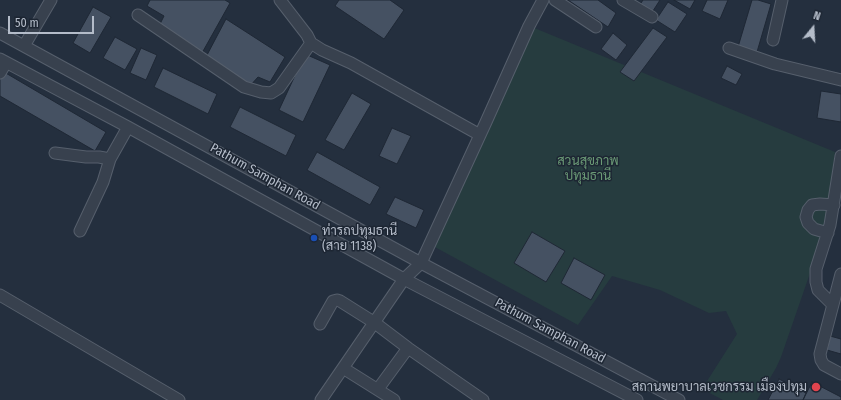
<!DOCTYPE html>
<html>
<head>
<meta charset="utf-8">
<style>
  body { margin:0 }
  #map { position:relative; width:841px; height:400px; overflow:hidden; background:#242f3e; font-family:"Fira Sans Condensed",sans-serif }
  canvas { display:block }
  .north { position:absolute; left:793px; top:8px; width:40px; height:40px; -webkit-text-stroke:3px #1d2633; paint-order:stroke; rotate:18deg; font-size:11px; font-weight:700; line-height:16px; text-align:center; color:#b4bcc9 }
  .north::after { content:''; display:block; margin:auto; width:14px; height:18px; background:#b4bcc9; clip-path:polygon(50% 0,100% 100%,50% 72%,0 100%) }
  .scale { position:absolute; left:8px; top:16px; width:86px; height:18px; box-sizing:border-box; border:2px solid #b4bcc9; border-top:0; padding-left:5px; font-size:12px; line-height:14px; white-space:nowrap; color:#b4bcc9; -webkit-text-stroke:3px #1d2633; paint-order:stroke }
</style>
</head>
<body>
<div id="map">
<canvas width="841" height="400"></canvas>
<div class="north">N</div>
<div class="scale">50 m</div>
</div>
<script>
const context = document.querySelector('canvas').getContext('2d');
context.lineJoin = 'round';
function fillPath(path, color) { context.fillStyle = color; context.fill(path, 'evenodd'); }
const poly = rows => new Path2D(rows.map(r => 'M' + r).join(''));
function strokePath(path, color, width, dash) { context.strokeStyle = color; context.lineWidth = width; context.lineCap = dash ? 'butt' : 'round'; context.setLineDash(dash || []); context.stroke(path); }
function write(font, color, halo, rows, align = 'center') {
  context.font = font + ' "Fira Sans Condensed",Sarabun,sans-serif'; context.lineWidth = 3; context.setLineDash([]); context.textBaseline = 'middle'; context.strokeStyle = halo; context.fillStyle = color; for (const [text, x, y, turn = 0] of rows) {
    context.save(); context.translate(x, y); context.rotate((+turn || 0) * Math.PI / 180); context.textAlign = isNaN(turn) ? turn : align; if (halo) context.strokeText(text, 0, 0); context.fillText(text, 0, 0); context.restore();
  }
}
fillPath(poly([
  [532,27,835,152,826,227,781,357,776,368,757,400,723,400,702,389,737,334,726,311,709,313,660,290,612,276,578,325,433,246]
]), '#263c3f');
const building = poly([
  [150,0,225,0,230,3,202,53,160,24,164,16,147,6,150,0],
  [339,0,390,0,404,10,384,39,335,6,339,0],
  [568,0,598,0,616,13,608,27,568,0],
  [643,0,660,0,651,14,639,6,643,0],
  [674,0,695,0,690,9,674,0],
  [707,0,728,0,720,19,702,11,707,0],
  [752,0,758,0,771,4,757,52,738,47,752,0],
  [668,2,687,14,675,32,656,20,668,2],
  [93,7,111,17,90,53,73,43,93,7],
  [226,19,285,57,270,82,258,77,249,87,207,55,226,19],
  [653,28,667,37,634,81,620,72,653,28],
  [613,33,627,45,616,60,601,49,613,33],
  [115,37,137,49,125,70,103,58,115,37],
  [141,48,157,55,146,80,130,73,141,48],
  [305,54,330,65,303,122,279,110,305,54],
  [727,66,742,74,736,85,721,78,727,66],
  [163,68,217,94,208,114,154,87,163,68],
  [4,72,106,132,95,151,0,96,0,79,4,72],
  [821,91,841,94,841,122,817,118,821,91],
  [352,93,371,104,344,150,325,140,352,93],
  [240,107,296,135,286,156,230,127,240,107],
  [392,128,411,136,397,164,379,156,392,128],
  [317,152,380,187,370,205,307,170,317,152],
  [395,197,424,210,416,228,386,214,395,197],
  [532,232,565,251,546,282,514,263,532,232],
  [574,258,605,275,591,300,561,283,574,258],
  [830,336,841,339,841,354,827,350,830,336],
  [779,379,806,393,803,400,768,400,779,379],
  [812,382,841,397,841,400,803,400,812,382]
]);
fillPath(building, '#455162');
strokePath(building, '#1f2835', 1);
const minor = poly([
  [280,0,307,35,311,43,322,50,351,63,480,135],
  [555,0,596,27],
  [623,0,652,17],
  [138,15,244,87,261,92,271,93,279,88,311,43],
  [0,33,421,263,679,400],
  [773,40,782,0],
  [24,46,51,0],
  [729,48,775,64,841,80],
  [0,59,128,127,404,279,637,400],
  [0,73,6,63],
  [55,153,86,157,99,157,110,159],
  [80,231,103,182,110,159,128,127],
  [828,233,814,229,808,223,806,217,808,210,812,205,820,204,834,205],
  [841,274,820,354,821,360,824,365,841,374],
  [0,295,179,400],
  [833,305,818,290,816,282,816,269,830,225,841,156],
  [320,324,333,301,337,300,340,301,375,323,408,348,483,400],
  [343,368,394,400],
  [378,389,408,348],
  [321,400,404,279,421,263,486,122,529,26,543,0]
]);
strokePath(minor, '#565f6c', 13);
strokePath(minor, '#38414e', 11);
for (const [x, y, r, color] of [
  [314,238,4,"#1a4fb4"],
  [816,387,5,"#e0444e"]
]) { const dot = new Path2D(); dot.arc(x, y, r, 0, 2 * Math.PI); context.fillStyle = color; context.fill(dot); strokePath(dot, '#1d2633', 1.5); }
write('13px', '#6b9a76', '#1d2633', [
  ["สวนสุขภาพ",588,161],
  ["ปทุมธานี",588,176]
]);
write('13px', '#b4bcc9', '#1d2633', [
  ["Pathum Samphan Road",265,177,29],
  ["Pathum Samphan Road",550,331,28]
]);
write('13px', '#b4bcc9', '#1d2633', [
  ["ท่ารถปทุมธานี",322,231],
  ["(สาย 1138)",322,246],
  ["สถานพยาบาลเวชกรรม เมืองปทุม",807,387,"right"]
], 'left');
</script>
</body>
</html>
